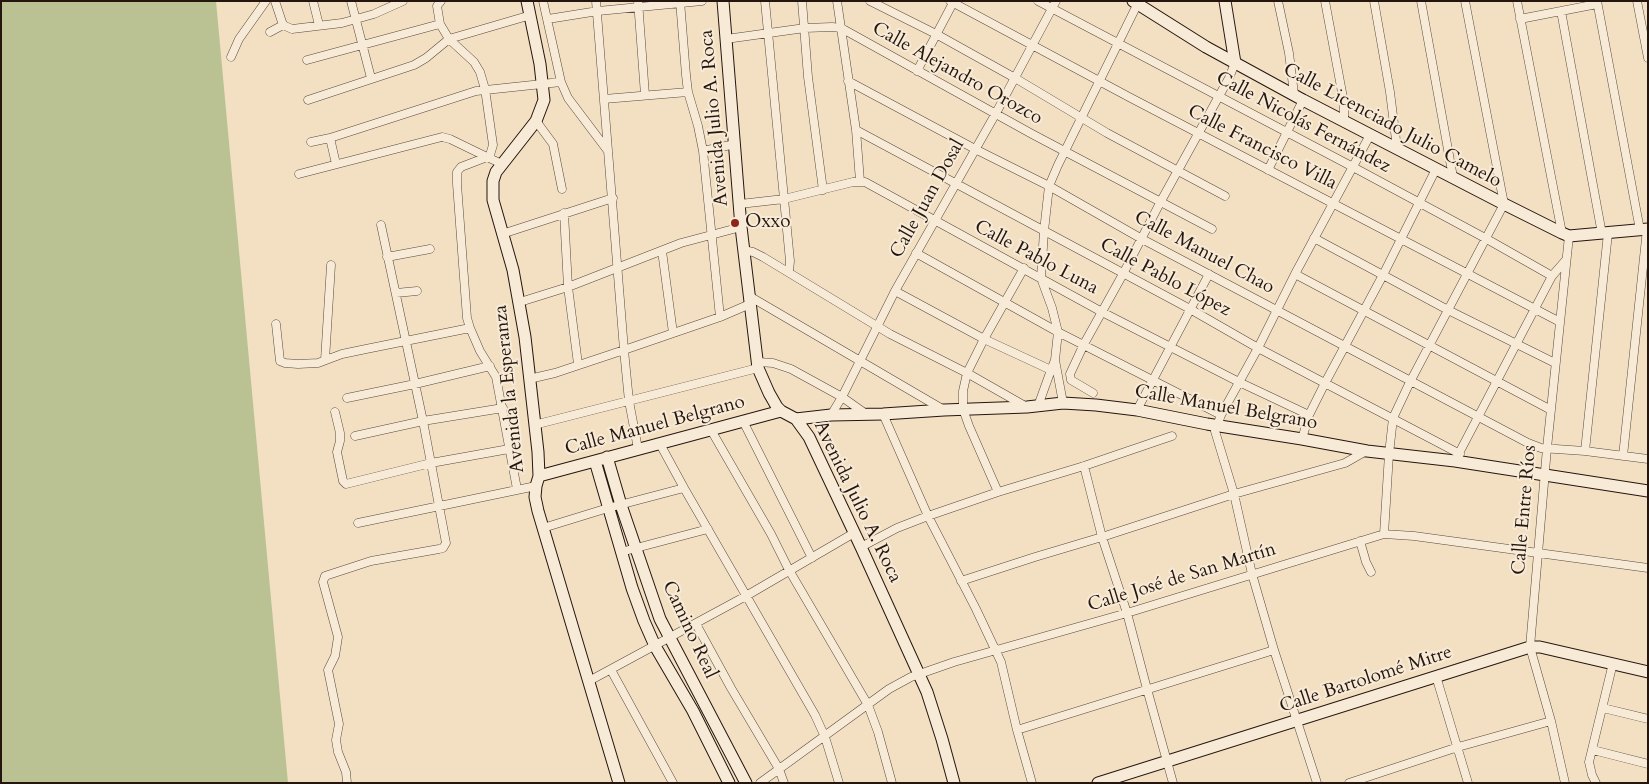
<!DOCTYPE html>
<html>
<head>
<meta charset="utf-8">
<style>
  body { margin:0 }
  #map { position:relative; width:1649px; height:784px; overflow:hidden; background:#f3e0c2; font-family:Cardo,serif }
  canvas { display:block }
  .frame { position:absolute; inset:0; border:2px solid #25150f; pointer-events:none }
</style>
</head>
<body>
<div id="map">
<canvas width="1649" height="784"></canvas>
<div class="frame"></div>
</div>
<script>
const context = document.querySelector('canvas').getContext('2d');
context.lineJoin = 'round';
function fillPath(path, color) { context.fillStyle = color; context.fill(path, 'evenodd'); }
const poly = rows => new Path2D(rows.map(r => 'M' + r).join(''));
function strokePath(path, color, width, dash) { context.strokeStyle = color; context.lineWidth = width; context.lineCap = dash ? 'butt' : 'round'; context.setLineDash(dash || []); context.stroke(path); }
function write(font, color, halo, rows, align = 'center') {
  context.font = font + ' Cardo,serif'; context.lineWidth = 4; context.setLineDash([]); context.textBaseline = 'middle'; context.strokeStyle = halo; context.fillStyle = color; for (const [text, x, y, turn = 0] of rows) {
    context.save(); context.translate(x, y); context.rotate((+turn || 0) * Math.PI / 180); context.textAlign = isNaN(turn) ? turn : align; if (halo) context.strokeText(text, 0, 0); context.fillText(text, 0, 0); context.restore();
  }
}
fillPath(poly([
  [1,1,216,1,288,783,1,783]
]), '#bac294');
const street = poly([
  [275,1,283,25],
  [313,1,319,25],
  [351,1,371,78],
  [543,1,561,82,568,98,608,151],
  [596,1,624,350,629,401,638,449],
  [638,1,645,95],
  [680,1,686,75,688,92,698,126,703,151,720,317],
  [765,1,790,261,789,272],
  [802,1,808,77,823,190],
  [837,1,856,130,860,181],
  [870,1,936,34,1015,78,1107,133,1225,196],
  [950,1,1129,97,1560,322],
  [1038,1,1353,167,1485,238,1552,276],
  [1278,1,1289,53,1294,94],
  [1325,1,1344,103,1344,121],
  [1374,1,1390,92,1397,148],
  [1421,1,1453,177],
  [1517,1,1562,233],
  [1597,1,1640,230],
  [1637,1,1648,58],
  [1561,11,1602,234],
  [548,19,598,11,702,1],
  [1520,19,1597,4],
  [270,32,283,25,292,29,342,23,374,14,403,1],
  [726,39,805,28,832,27,841,28,1032,134,1212,229],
  [231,57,239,39,266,1],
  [307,60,440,24],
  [917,71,954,1],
  [848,81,975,149,1049,186,1142,239,1528,443,1541,448,1585,451,1648,459],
  [604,99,688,92],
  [308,100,414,65,426,58,449,39,531,15],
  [536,121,553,144,562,189],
  [856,130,1190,309,1258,348,1460,454],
  [330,138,336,164],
  [311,142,330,138,476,91,561,82],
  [703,151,735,144],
  [502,164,487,157,461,167,457,172,457,184,467,318,470,328,480,351,496,377,517,489],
  [1268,170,1303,100],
  [299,174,442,137,450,139,487,157,490,155,493,145,485,89,480,72,474,62,449,39,440,24,437,6,441,1],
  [740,204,784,199,853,182,865,182,1102,312,1239,382,1309,415],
  [564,213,568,287,578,364],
  [502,234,613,198],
  [1314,238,1448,310,1555,363],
  [743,250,753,252,763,257,890,334,967,373,1025,406],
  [662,251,673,333],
  [916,253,1058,332,1221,415],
  [387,257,430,249],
  [1295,274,1551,410],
  [895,291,984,339,1051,370,1055,360],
  [396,293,417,291],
  [749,296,944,410],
  [520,302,568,287,681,243,741,227],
  [276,324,280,361,285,363,298,364,318,363,342,354,366,349,470,328],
  [325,360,331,265],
  [758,362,773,363,791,369,842,397,866,414],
  [529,379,555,373,624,350,720,317,750,304],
  [1093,393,1071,380,1070,374,1084,344,1123,274,1161,201,1229,78,1235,63],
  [347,398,415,384,490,366],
  [1063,403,1055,360,1058,332,1052,308,1041,278,1044,231,1049,186,1058,165,1139,1],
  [1038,406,1051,370],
  [1137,410,1209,274],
  [335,412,340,433,340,441,337,452,343,481,346,484,431,463,509,449],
  [883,414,928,516,976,609,1001,662,1017,730,1032,783],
  [831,415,842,397,895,291,996,113,1056,1],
  [743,421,812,558],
  [534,425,758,368],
  [711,430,771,534,789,570,868,705,878,732,892,783],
  [355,436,423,421,503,408],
  [1302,439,1309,415,1325,383,1383,275,1436,169],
  [660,444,684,488,815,715,825,737,839,783],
  [1585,451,1608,233],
  [1623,456,1647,229],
  [1457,457,1552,276,1566,260],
  [1084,466,1102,537,1127,613,1147,689,1173,783],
  [998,492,969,426,963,409,963,391,967,373,984,339,1024,268],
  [358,523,536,486],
  [543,528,608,508,684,488],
  [1384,534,1389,454,1393,418,1410,382,1504,204,1465,1],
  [1360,541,1366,562,1371,572],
  [861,547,897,528,928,516,998,492,1084,466,1172,436],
  [621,552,708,529],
  [961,581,1035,557,1102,537,1234,494,1345,463,1366,451],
  [696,624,731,688,779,769,784,783],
  [611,670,673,783],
  [1436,676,1468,783],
  [589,681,746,596,854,533],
  [1603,708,1648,719],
  [1017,730,1274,650],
  [1593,750,1648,764],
  [347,783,346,772,338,752,336,740,339,724,328,670,335,656,338,637,323,582,325,576,371,561,439,549,443,548,446,543,423,421,381,225],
  [760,783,889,689,911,677,954,662,1127,613,1384,534,1414,536,1648,568],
  [1317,783,1274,650,1252,574,1234,494,1215,431,1221,415,1258,348,1295,274,1370,135],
  [1349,783,1458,747,1551,721],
  [1565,783,1551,721,1530,647,1547,448,1569,236],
  [1596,783,1592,775,1589,762,1613,663]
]);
const secondary = poly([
  [527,1,540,64,544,100,536,121,496,172,493,181,493,200,513,270,525,337,538,452,539,476,536,486,535,497,538,511,619,783],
  [723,1,741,227,758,368,769,393,777,407,781,411,796,419,809,437,861,547,927,692,942,739,954,783],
  [1133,1,1206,47,1303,100,1504,204,1562,233,1569,236,1648,229],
  [1225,1,1235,63],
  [796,419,831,415,883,414,944,410,1027,407,1063,403,1096,405,1137,410,1207,424,1302,439,1367,451,1455,461,1648,491],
  [607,457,621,505,660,619,746,783],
  [595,461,632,588,644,621,655,646,693,711,729,783],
  [539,476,781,411],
  [1098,783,1530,647,1540,647,1648,672]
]);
strokePath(street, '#58483c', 9);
strokePath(secondary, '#25150f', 13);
strokePath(street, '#f7ebd7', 8);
strokePath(secondary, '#f7ebd7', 11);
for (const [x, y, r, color] of [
  [735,223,5,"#8f2418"]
]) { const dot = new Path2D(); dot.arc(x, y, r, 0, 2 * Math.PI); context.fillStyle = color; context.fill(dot); strokePath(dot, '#f7ebd7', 2); }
write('19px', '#25150f', '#f7ebd7', [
  ["Calle Alejandro Orozco",957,74,29],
  ["Avenida Julio A. Roca",715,118,-95],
  ["Calle Nicolás Fernández",1303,123,28],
  ["Calle Licenciado Julio Camelo",1392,126,28],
  ["Calle Francisco Villa",1262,148,27],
  ["Calle Juan Dosal",928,199,-61],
  ["Calle Manuel Chao",1204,253,28],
  ["Calle Pablo Luna",1036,258,28],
  ["Calle Pablo López",1165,278,28],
  ["Avenida la Esperanza",510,389,-96],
  ["Calle Manuel Belgrano",1226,408,10],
  ["Calle Manuel Belgrano",655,426,-15],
  ["Avenida Julio A. Roca",857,502,64],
  ["Calle Entre Ríos",1525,510,-85],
  ["Calle José de San Martín",1182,578,-17],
  ["Camino Real",689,630,65],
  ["Calle Bartolomé Mitre",1366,680,-18]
]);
write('19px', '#25150f', '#f7ebd7', [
  ["Oxxo",745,223]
], 'left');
</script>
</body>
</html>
